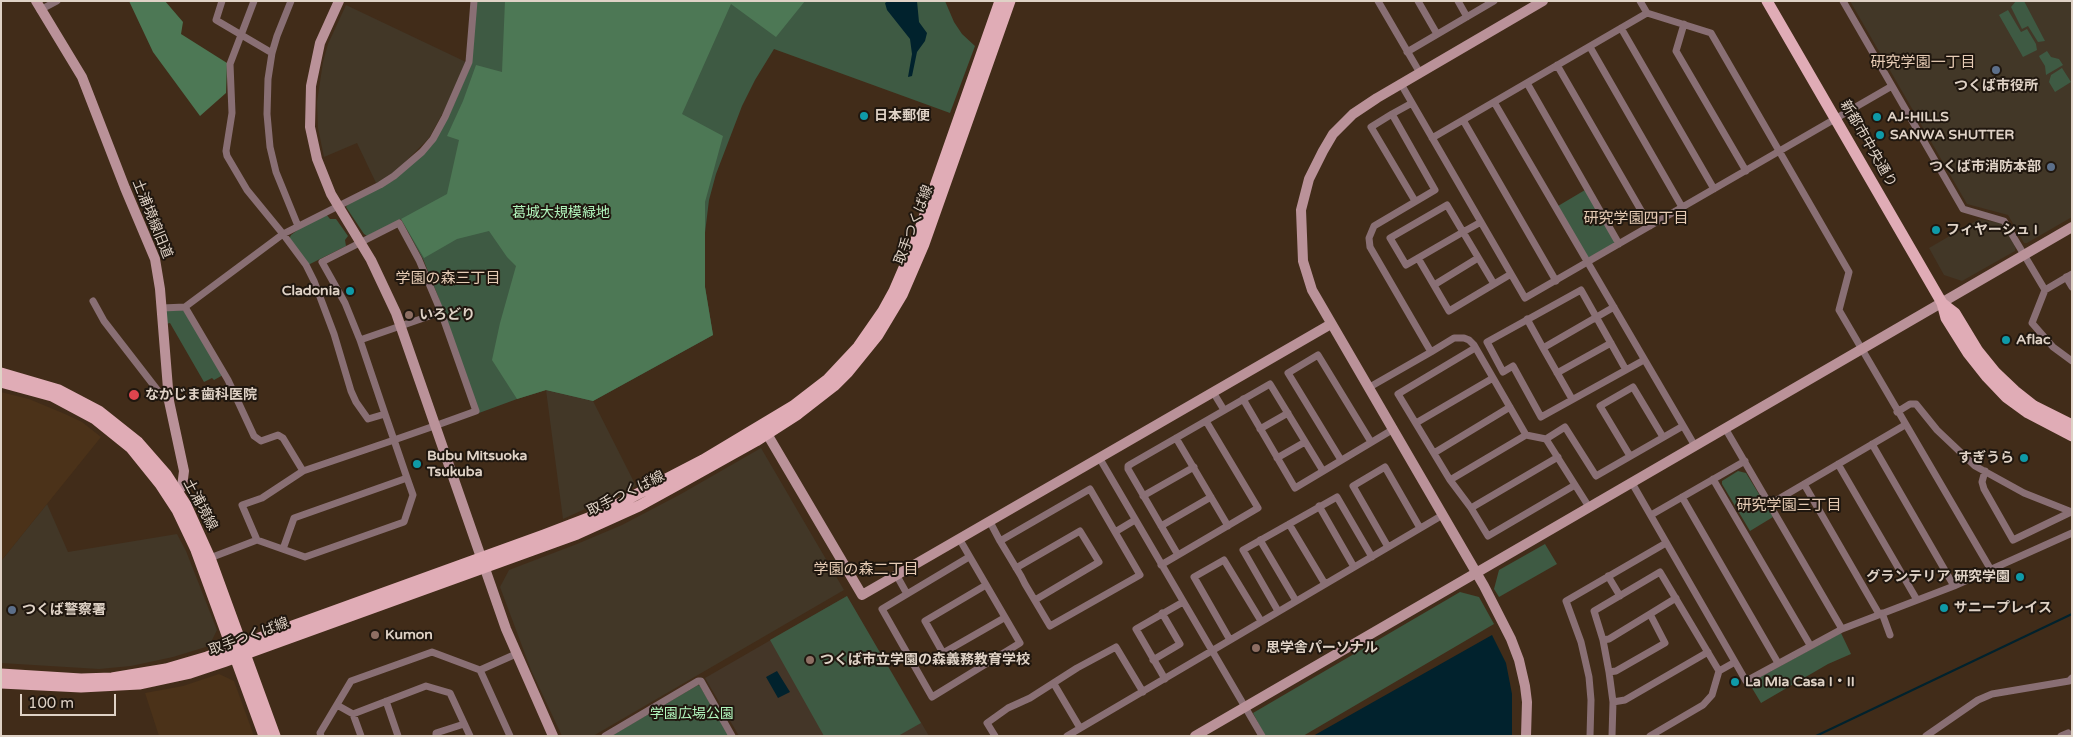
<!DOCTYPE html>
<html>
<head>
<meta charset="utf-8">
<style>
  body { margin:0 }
  #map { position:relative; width:2073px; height:737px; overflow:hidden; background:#412c19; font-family:"Varela Round",sans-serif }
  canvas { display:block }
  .frame { position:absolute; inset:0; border:2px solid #dfd2c6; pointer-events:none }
  .scale { position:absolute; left:20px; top:694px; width:96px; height:22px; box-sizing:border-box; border:2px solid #dfd2c6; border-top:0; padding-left:6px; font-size:15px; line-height:18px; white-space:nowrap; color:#dfd2c6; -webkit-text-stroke:4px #20170f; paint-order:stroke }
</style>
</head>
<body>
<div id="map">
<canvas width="2073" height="737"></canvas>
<div class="frame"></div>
<div class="scale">100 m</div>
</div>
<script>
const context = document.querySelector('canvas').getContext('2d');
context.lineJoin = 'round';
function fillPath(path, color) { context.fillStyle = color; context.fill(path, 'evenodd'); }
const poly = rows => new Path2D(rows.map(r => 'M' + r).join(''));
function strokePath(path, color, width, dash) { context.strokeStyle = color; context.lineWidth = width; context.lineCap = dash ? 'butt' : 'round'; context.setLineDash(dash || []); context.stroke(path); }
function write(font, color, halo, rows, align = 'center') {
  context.font = font + ' "Varela Round","Noto Sans JP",sans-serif'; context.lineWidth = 4; context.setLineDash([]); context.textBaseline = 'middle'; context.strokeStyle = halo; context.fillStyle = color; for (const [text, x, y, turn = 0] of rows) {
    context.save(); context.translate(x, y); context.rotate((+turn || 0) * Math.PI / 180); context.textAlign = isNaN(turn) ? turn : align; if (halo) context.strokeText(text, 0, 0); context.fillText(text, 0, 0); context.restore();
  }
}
fillPath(poly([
  [1850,1,2072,1,2072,217,2027,243,2024,243,2008,215,1967,204],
  [346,5,466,62,451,98,429,138,392,175,377,185,357,143,324,157,318,128,317,102,323,62,328,44],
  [1979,219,2002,223,2016,246,2015,251,1962,281,1944,275,1929,248],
  [546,390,593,401,636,486,563,519],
  [761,448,844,590,593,736,562,736,531,670,500,587,509,570,577,544,622,525,681,494],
  [47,504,68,552,177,534,186,551,217,630,209,646,173,657,131,666,99,669,1,663,1,561]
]), '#423727');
fillPath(poly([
  [1,392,29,399,65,414,82,422,101,437,1,561],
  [219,674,234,681,254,736,159,736,145,693,183,686]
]), '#4b3219');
fillPath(poly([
  [847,596,929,736,739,736,705,678]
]), '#443628');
fillPath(poly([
  [476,1,945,1,954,22,962,34,975,46,950,113,774,49,755,80,742,106,716,174,709,200,704,241,705,287,713,335,593,401,546,390,517,399,479,413,438,296,423,259,401,219,367,236,364,234,346,207,348,204,394,180,433,144,451,111,471,65],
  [2016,1,2024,1,2045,41,2038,42,2028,26,2022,29,2011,7],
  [2008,10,2021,32,2027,29,2036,44,2037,50,2023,57,1999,15],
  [2047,51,2051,57,2059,59,2063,65,2046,75,2045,66,2040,58,2039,56],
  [2062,68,2071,82,2055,92,2049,82,2051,75],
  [1585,190,1615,241,1614,244,1588,258,1558,206],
  [326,214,330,219,336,219,348,236,345,240,346,246,308,265,289,239,291,235,299,229],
  [181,310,184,311,223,375,214,380,212,378,204,382,170,323,166,324,165,311],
  [1738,471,1746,473,1773,517,1750,531,1722,484,1722,481],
  [1545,544,1557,564,1499,597,1494,589,1499,570],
  [1460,592,1479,597,1494,624,1303,736,1265,736,1253,713],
  [847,596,921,723,898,736,824,736,770,640],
  [1841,633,1851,654,1828,664,1761,703,1749,683],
  [698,685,700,686,729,736,611,736]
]), '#3e5a43');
fillPath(poly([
  [129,1,165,1,183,22,181,34,227,63,226,93,200,116,153,52],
  [505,1,805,1,776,37,731,4,682,114,723,136,705,202,705,287,713,335,593,401,546,390,517,399,492,360,500,323,516,266,507,257,489,231,457,239,424,258,401,219,447,194,459,140,447,136,463,101,476,65,502,72]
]), '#4d7855');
fillPath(poly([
  [888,1,917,1,919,22,927,33,925,41,917,52,912,76,908,77,912,54,910,39,887,10,885,3],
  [1492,635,1506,663,1512,694,1512,736,1313,736],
  [777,671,790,692,778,698,766,677]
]), '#01222d');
strokePath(poly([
  [1816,736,2072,614]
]), '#01222d', 2);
strokePath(poly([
  [222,1,216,20,272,53],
  [254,1,230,64,232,113,226,151,227,156,247,190,283,234,306,265,314,281,334,334,351,391,356,402,368,419,385,414],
  [291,1,277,36,272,53,268,79,267,114,270,147,276,172,298,226],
  [1378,1,1420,73],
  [1418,1,1437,34],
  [1458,1,1467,17],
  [1640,1,1647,13,1711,33,1849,272,1839,310,1991,570],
  [1843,1,1963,209,2004,221,2045,290,2032,323,2053,347,2072,361],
  [40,10,57,1],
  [1684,24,1676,51,1746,171],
  [1621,28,1714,189],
  [1590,47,1682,207],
  [1407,52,1494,1],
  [1557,65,1650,226],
  [1527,83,1619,244],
  [1401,84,1525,298,1892,86],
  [1494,102,1695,446],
  [1412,103,1392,114,1435,190,1374,226,1369,238,1370,247,1431,352,1454,338,1464,338,1469,340,1474,345,1526,435,1546,439,1565,427,1596,476,1683,426],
  [1392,114,1371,127,1415,201],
  [1463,120,1556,281],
  [1432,138,1647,13],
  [1481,222,1463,232,1406,265,1390,238,1447,205,1463,232,1494,284],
  [1418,258,1449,311,1511,274],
  [2066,277,2072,287],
  [1434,285,1478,258],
  [2045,290,2072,274],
  [93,301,104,321,162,396,169,401],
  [185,307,228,380,254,436,261,441,278,435,283,438,303,471],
  [162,308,185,307,283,234,380,185,394,176,422,152,433,139,445,117,469,62,474,1],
  [1527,319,1543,348],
  [360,340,441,312],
  [1626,370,1581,290,1487,342,1503,372,1513,366,1541,417,1644,360],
  [1557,373,1611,343],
  [1368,388,1431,352],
  [1213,392,1224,410],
  [1243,399,1295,488,1392,430],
  [1572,399,1543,348,1614,307],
  [1897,412,1910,404,1916,404,1937,430,1975,466,2024,493,2072,512],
  [1416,423,1493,378],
  [1725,428,1842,629,1954,586,2072,533],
  [1260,429,1288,413],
  [1526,435,1450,480,1471,508,1488,536,1575,485],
  [1176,438,1228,526],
  [1546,439,1589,507],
  [1872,444,1954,586],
  [1434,453,1510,407],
  [1630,456,1600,406,1633,387,1663,437],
  [1277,458,1305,442],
  [1100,459,1262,736],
  [1341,460,1288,373,1318,355,1371,442],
  [1838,464,1917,600],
  [1985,471,1982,482,1984,489,2013,540,2071,512],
  [1713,479,1810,645],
  [1450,480,1398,394,1475,348],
  [1632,483,1746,681,1842,629],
  [1804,484,1879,614],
  [1143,496,1194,467],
  [1682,497,1778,663],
  [1770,504,1905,425],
  [1319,506,1354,567],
  [1471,508,1558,457],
  [1651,515,1745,461],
  [990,522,1000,541,1021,576,1025,584,1050,626,1140,575,1090,489,1000,541],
  [1289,524,1325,584],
  [1161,526,1211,497],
  [1115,532,1135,520],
  [960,540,1020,643,932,697,882,609,969,557],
  [1260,540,1296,601],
  [1388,547,1353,486,1385,467,1420,528],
  [283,549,294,518,407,478],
  [1178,555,1128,469,1128,466,1131,464,1270,384,1323,471],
  [210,558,257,540,305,557,404,522,413,495,407,478,394,440,385,414,360,340,345,303,322,262,399,223,419,260,441,312,476,411,440,424,394,440,303,471,262,498,242,505,257,540],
  [1161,565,1258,508,1206,421],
  [1016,568,1080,531,1099,562,1035,600],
  [897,576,907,594],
  [1608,576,1620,596],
  [986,585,925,621,943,653,1004,618],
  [1278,611,1243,550,1337,497,1372,557],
  [1882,613,1890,635],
  [1650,614,1676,598],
  [1230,640,1194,577,1224,560,1261,621],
  [1603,640,1609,639,1650,614,1665,643,1616,671,1609,672],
  [1153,660,1180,644,1162,613],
  [480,670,516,654],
  [1165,679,1136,629,1183,602],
  [1054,684,1080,728],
  [386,701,398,736],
  [1613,702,1625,700,1708,652],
  [337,705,353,714],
  [321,736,320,733,351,681,432,652,480,670,510,736],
  [361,736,353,714,426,686,450,693,470,736],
  [436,736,436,733,464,724],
  [605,736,698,681,701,681,732,736],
  [995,736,987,723,1008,708,1030,698,1077,668,1116,647,1143,692],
  [1067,736,1441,516],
  [1590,736,1591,700,1589,677,1581,642,1566,601,1666,543],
  [1612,736,1613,702,1609,672,1603,640,1594,611,1660,572,1719,671],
  [1650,736,1703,705,1712,695,1719,671,1735,662],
  [1926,736,1978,700,1992,694,2069,681,2072,678],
  [2061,736,2068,733]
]), '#896f74', 7);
strokePath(poly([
  [36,1,82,77,125,188,155,259,160,289,169,401,184,471,182,487,172,494],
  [339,1,320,43,311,86,310,127,317,159,331,194,371,260,396,313,506,629,553,736],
  [763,427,862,595,1331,324],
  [1195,736,2072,227],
  [1526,736,1527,702,1525,686,1519,660,1511,639,1484,586,1312,290,1303,261,1301,210,1309,179,1323,151,1333,134,1353,114,1377,98,1543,1]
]), '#ba9299', 10);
strokePath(poly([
  [1767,1,1942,303,1946,318,1968,353,1987,377,2006,397,2028,413,2072,436],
  [1942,303,1955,313,1978,351,1995,372,2015,391,2034,406,2072,425],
  [1,373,59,390,99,411,138,442,166,474,186,505,210,558,275,736],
  [1,382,52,396,95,419,131,448,160,484,177,510,196,550,264,736],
  [1,674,81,679,112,678,166,669,207,657,544,535,599,514,703,460,793,406,828,379,858,347,883,311,894,291,916,240,1000,1],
  [1,683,81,687,139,684,190,673,223,662,577,534,639,506,679,484,756,441,798,414,834,386,848,372,878,335,902,295,924,244,1010,1]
]), '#e0acb6', 11);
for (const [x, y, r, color] of [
  [1996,70,5,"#5c6f8a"],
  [864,116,5,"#0f9aa8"],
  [1877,117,5,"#0f9aa8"],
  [1880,135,5,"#0f9aa8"],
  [2051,167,5,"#5c6f8a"],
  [1936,230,5,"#0f9aa8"],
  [350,291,5,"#0f9aa8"],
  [409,315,5,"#8d6e63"],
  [2006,340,5,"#0f9aa8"],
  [134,395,6,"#e0444e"],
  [2024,458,5,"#0f9aa8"],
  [417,464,5,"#0f9aa8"],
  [2020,577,5,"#0f9aa8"],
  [1944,608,5,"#0f9aa8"],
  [12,610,5,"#5c6f8a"],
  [375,635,5,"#8d6e63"],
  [1256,648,5,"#8d6e63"],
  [810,660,5,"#8d6e63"],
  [1735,682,5,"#0f9aa8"]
]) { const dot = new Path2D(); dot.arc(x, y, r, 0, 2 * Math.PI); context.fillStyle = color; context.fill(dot); strokePath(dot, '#20170f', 2); }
write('bold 14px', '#dfd2c6', '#20170f', [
  ["つくば市役所",1996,86,"center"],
  ["日本郵便",874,116],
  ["AJ-HILLS",1887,117],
  ["SANWA SHUTTER",1890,135],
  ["つくば市消防本部",2041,167,"right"],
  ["フィヤーシュ I",1946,230],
  ["Cladonia",340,291,"right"],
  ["いろどり",419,315],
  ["Aflac",2016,340],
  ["なかじま歯科医院",145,395],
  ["Bubu Mitsuoka",427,456],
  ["Tsukuba",427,472],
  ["すぎうら",2014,458,"right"],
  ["グランテリア 研究学園",2010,577,"right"],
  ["サニープレイス",1954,608],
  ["つくば警察署",22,610],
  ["Kumon",385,635],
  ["思学舎パーソナル",1266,648],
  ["つくば市立学園の森義務教育学校",820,660],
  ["La Mia Casa I・II",1745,682]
], 'left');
write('14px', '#dfd2c6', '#20170f', [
  ["新都市中央通り",1868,144,60],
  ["土浦境線旧道",152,219,68],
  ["取手つくば線",914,225,-69],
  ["取手つくば線",626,494,-26],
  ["土浦境線",200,505,62],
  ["取手つくば線",249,637,-20]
]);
write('14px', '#b1f5bc', '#20170f', [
  ["葛城大規模緑地",561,213],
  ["学園広場公園",692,714]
]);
write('15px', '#e7ccb5', '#20170f', [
  ["研究学園一丁目",1923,63],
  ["研究学園四丁目",1636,219],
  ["学園の森三丁目",448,279],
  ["研究学園三丁目",1789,506],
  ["学園の森二丁目",866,570]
]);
</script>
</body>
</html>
